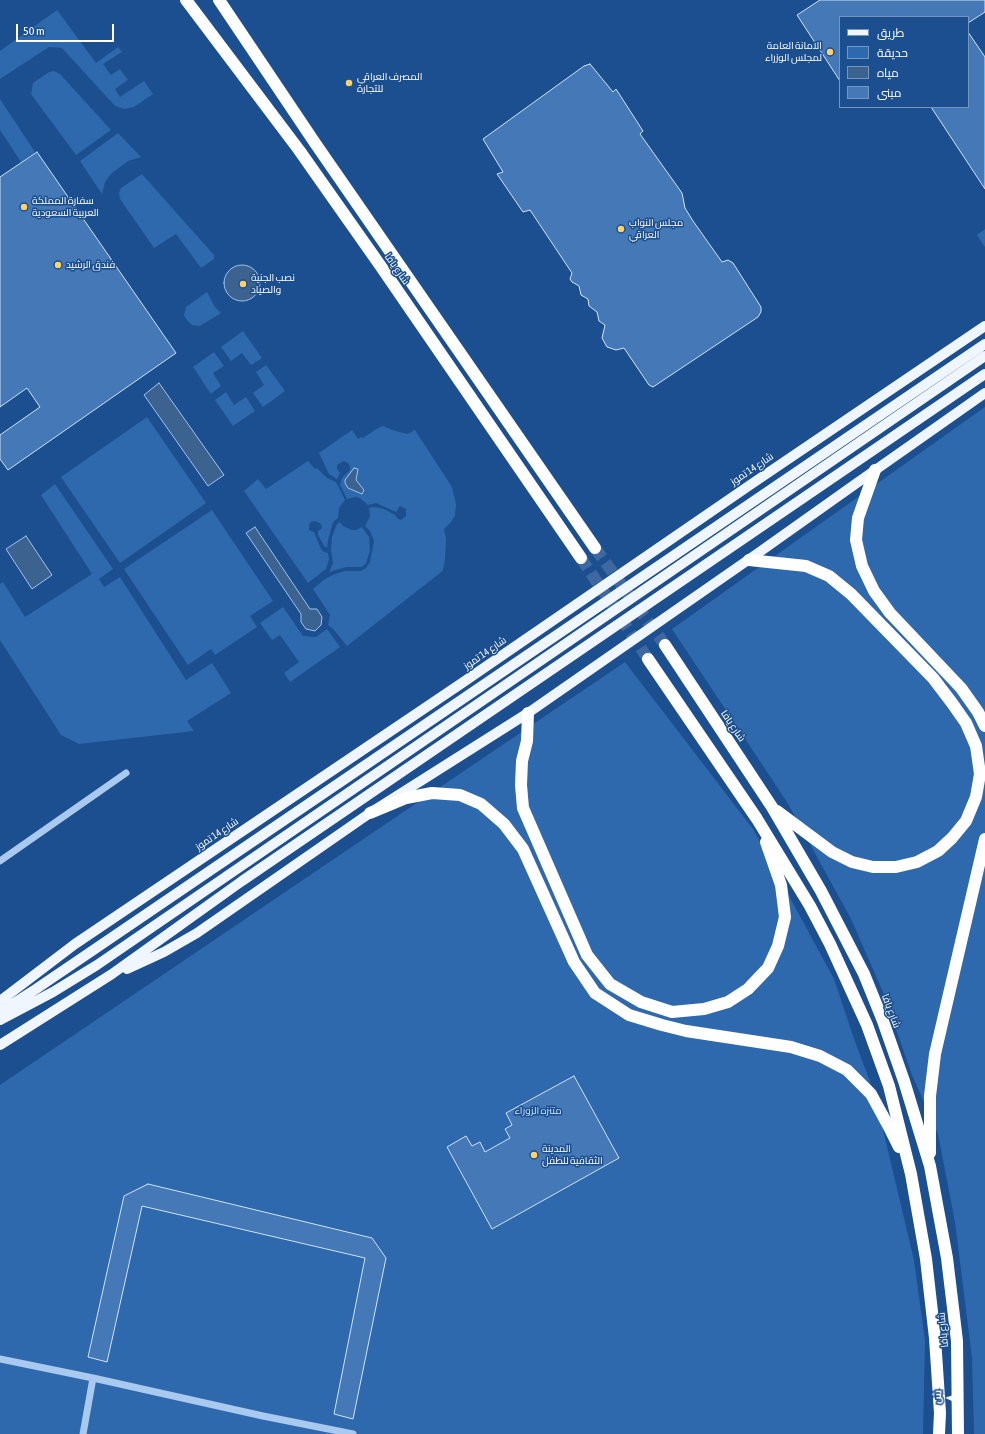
<!DOCTYPE html>
<html>
<head>
<meta charset="utf-8">
<style>
  body { margin:0 }
  #map { position:relative; width:985px; height:1434px; overflow:hidden; background:#1b4f8f; font-family:"Asap Condensed",Cairo,sans-serif }
  canvas { display:block }
  .legend { position:absolute; left:839px; top:16px; width:130px; height:92px; box-sizing:border-box; background:#1b4f8f; border:1px solid #7695bc; margin:0; padding:5px 7px; list-style:none; font-size:12px; color:#fff }
  .legend li { display:flex; align-items:center; gap:8px; height:20px }
  .legend b { width:20px; border:1px solid #7695bc }
  .north { position:absolute; left:929px; top:1378px; width:40px; height:40px; -webkit-text-stroke:3px #1b4f8f; paint-order:stroke; rotate:275deg; font-size:11px; font-weight:700; line-height:16px; text-align:center; color:#fff }
  .north::after { content:''; display:block; margin:auto; width:14px; height:18px; background:#fff; clip-path:polygon(50% 0,100% 100%,50% 72%,0 100%) }
  .scale { position:absolute; left:16px; top:24px; width:98px; height:18px; box-sizing:border-box; border:2px solid #fff; border-top:0; padding-left:5px; font-size:12px; line-height:14px; white-space:nowrap; color:#fff; -webkit-text-stroke:3px #1b4f8f; paint-order:stroke }
</style>
</head>
<body>
<div id="map">
<canvas width="985" height="1434"></canvas>
<ul class="legend">
<li><b style="height:5px;background:#f0f6ff"></b>طريق</li>
<li><b style="height:11px;background:#2e69ad"></b>حديقة</li>
<li><b style="height:11px;background:#3c6290"></b>مياه</li>
<li><b style="height:11px;background:#4478b7"></b>مبنى</li>
</ul>
<div class="north">ش</div>
<div class="scale">50 m</div>
</div>
<script>
const context = document.querySelector('canvas').getContext('2d');
context.lineJoin = 'round';
function fillPath(path, color) { context.fillStyle = color; context.fill(path, 'evenodd'); }
const poly = rows => new Path2D(rows.map(r => 'M' + r).join(''));
function strokePath(path, color, width, dash) { context.strokeStyle = color; context.lineWidth = width; context.lineCap = dash ? 'butt' : 'round'; context.setLineDash(dash || []); context.stroke(path); }
function write(font, color, halo, rows, align = 'center') {
  context.font = font + ' "Asap Condensed",Cairo,sans-serif'; context.lineWidth = 3; context.setLineDash([]); context.textBaseline = 'middle'; context.strokeStyle = halo; context.fillStyle = color; for (const [text, x, y, turn = 0] of rows) {
    context.save(); context.translate(x, y); context.rotate((+turn || 0) * Math.PI / 180); context.textAlign = isNaN(turn) ? turn : align; if (halo) context.strokeText(text, 0, 0); context.fillText(text, 0, 0); context.restore();
  }
}
fillPath(poly([
  [57,10,96,63,118,47,122,52,103,64,111,75,120,69,128,80,115,89,120,97,144,81,153,94,134,107,124,109,115,106,62,48,49,47,0,79,0,51],
  [54,71,60,74,111,130,76,155,31,94,33,83,49,72],
  [0,99,35,152,21,162,0,130],
  [118,133,141,157,128,161,111,174,105,182,102,194,80,161],
  [142,174,214,255,214,259,201,268,176,234,154,248,120,199,119,193,121,188],
  [985,229,985,247,977,235],
  [207,292,215,307,221,313,200,326,192,325,186,319,184,315,186,307],
  [243,331,262,358,251,365,242,353,231,361,221,347],
  [214,352,224,366,213,373,221,386,211,394,193,367],
  [266,365,285,391,263,407,253,393,264,385,256,372],
  [226,392,234,405,246,397,255,411,233,426,215,400],
  [985,407,985,1434,974,1434,972,1358,955,1222,938,1134,912,1075,883,992,851,919,787,802,672,629],
  [147,417,206,503,120,563,61,477],
  [383,426,395,431,408,434,415,430,452,487,456,504,455,516,451,522,444,529,446,539,445,559,443,570,440,573,347,646,334,630,328,625,330,615,313,589,325,579,335,574,345,571,361,571,366,568,370,562,374,541,370,531,365,526,370,516,369,508,374,507,384,509,395,515,398,519,401,520,406,516,406,509,400,506,396,512,376,503,368,505,360,498,355,497,347,499,340,485,342,478,350,470,350,467,349,464,344,461,337,465,337,469,340,473,337,479,329,474,319,453,352,430,358,439,361,437,363,438,378,428],
  [308,461,315,469,317,468,327,478,336,482,345,500,339,508,338,518,333,522,328,540,327,548,324,546,318,535,318,531,321,529,322,527,320,523,315,521,311,522,309,525,309,530,314,532,321,549,324,552,328,553,329,559,326,569,308,583,244,491,258,479,266,489],
  [55,484,113,569,99,579,104,587,120,577,186,680,212,663,231,693,187,721,194,731,79,744,61,735,0,640,0,584,3,582,25,617,92,574,41,495],
  [212,510,273,601,250,616,257,627,215,655,211,649,188,665,124,569],
  [340,522,343,526,352,530,356,530,362,527,369,537,370,551,366,563,362,567,346,567,332,571,329,573,333,563,331,550,332,537,337,524],
  [283,607,303,636,316,637,327,629,340,647,290,682,284,673,299,662,280,635,272,640,260,623],
  [625,662,753,829,834,979,854,1039,874,1092,914,1260,925,1341,923,1434,0,1434,0,1085]
]), '#2e69ad');
const water = poly([
  '224 283a18 18 0 1 1 36 0a18 18 0 1 1-36 0Z',
  [159,383,224,475,208,486,144,395,159,383],
  [354,468,358,469,356,480,364,490,362,494,348,488,345,483,345,480,354,468],
  [255,527,310,609,317,609,322,617,321,625,315,631,306,629,301,622,301,614,246,533,255,527],
  [26,536,52,575,32,589,6,549,26,536]
]);
fillPath(water, '#3c6290');
strokePath(water, '#9cc4f0', 1);
const building = poly([
  [820,0,985,0,985,12,968,23,968,17,840,17,840,81,797,15,820,0],
  [968,32,985,57,985,189,931,107,968,107,968,32],
  [590,64,613,92,616,89,643,131,640,134,682,193,685,208,693,221,722,262,728,260,733,263,761,307,761,312,758,317,653,387,649,385,624,348,616,350,607,347,602,338,605,325,599,321,597,312,589,306,588,299,581,295,579,286,572,282,570,279,572,273,530,210,523,212,497,174,503,172,483,139,584,66,590,64],
  [37,152,176,353,8,470,0,459,0,435,40,407,27,388,0,407,0,177,37,152],
  [574,1076,619,1158,492,1229,447,1147,466,1136,472,1146,480,1142,485,1152,510,1138,505,1129,512,1125,506,1113,574,1076],
  [148,1184,372,1238,386,1258,353,1419,334,1414,365,1258,142,1206,107,1362,88,1357,124,1196,148,1184]
]);
fillPath(building, '#4478b7');
strokePath(building, '#cfe3fa', 1);
strokePath(poly([
  [595,548,665,645],
  [581,558,648,659]
]), '#3d69a0', 12, [12, 6]);
strokePath(poly([
  [0,861,126,773],
  [0,1359,93,1378],
  [83,1434,93,1378,263,1416,353,1434]
]), '#a9c9ee', 7);
strokePath(poly([
  [127,969,164,952,197,933,370,813,528,713,761,551,854,485,985,393],
  [0,1001,75,944,462,683,750,485,985,326],
  [0,1012,36,989,985,344],
  [0,1020,53,992,97,965,985,356],
  [0,1045,112,974,242,881,985,374]
]), '#f0f6ff', 10);
strokePath(poly([
  [186,0,299,150,382,268,581,558],
  [219,0,315,143,595,548],
  [875,470,858,518,856,540,862,566,874,591,890,613,961,688,978,712,985,726],
  [749,560,806,566,829,576,851,594,933,678,952,703,966,723,976,746,980,774,976,797,966,821,952,838,938,851,917,862,896,867,873,867,852,862,832,852,777,811],
  [665,645,772,807,821,891,864,974,883,1021,904,1081,930,1166,947,1258,957,1341,958,1434],
  [648,659,757,819,810,906,830,944,867,1025,889,1086,911,1174,926,1259,935,1338,940,1413,939,1434],
  [528,713,527,741,522,761,521,785,523,808,587,955,610,984,641,1002,672,1012,704,1009,728,1002,748,989,768,968,778,946,785,917,781,885,766,842],
  [370,813,406,798,432,793,460,795,481,804,504,824,523,849,574,962,595,993,629,1015,662,1025,686,1031,791,1047,820,1056,847,1070,871,1094,890,1129,899,1147],
  [930,1153,930,1096,935,1054,985,839]
]), '#fff', 12);
for (const [x, y, r, color] of [
  [830,52,4,"#ffd166"],
  [349,83,4,"#ffd166"],
  [24,207,4,"#ffd166"],
  [621,229,4,"#ffd166"],
  [58,265,4,"#ffd166"],
  [243,284,4,"#ffd166"],
  [534,1155,4,"#ffd166"]
]) { const dot = new Path2D(); dot.arc(x, y, r, 0, 2 * Math.PI); context.fillStyle = color; context.fill(dot); strokePath(dot, '#1b4f8f', 1.5); }
write('10px', '#fff', '#1b4f8f', [
  ["الامانة العامة",822,46,"right"],
  ["لمجلس الوزراء",822,58,"right"],
  ["المصرف العراقي",357,77],
  ["للتجارة",357,89],
  ["سفارة المملكة",32,201],
  ["العربية السعودية",32,213],
  ["مجلس النواب",629,223],
  ["العراقي",629,235],
  ["فندق الرشيد",66,265],
  ["نصب الجنية",251,278],
  ["والصياد",251,290],
  ["المدينة",542,1149],
  ["الثقافية للطفل",542,1161]
], 'left');
write('10px', '#fff', '#1b4f8f', [
  ["شارع يافا",397,269,55],
  ["شارع 14 تموز",752,469,-34],
  ["شارع 14 تموز",485,653,-35],
  ["شارع يافا",733,726,56],
  ["شارع 14 تموز",217,834,-34],
  ["شارع يافا",891,1011,69],
  ["شارع يافا",943,1330,-96]
]);
write('10px', '#cfe3fa', '#1b4f8f', [
  ["متنزه الزوراء",538,1111]
]);
</script>
</body>
</html>
